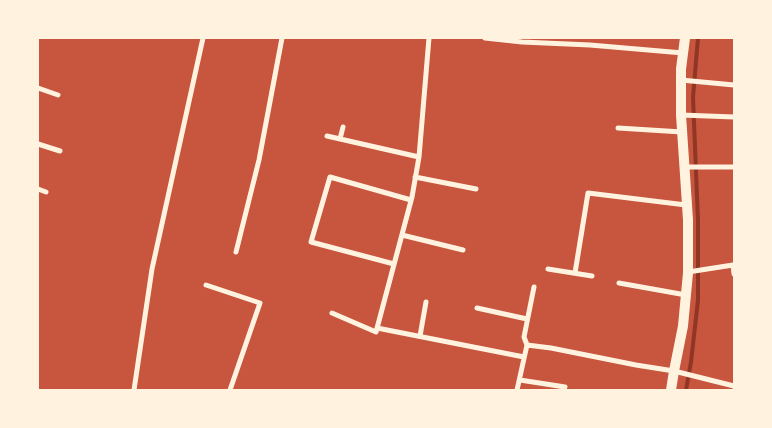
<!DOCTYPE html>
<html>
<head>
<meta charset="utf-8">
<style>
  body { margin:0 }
  #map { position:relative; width:772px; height:428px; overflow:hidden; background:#c8553d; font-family:"PT Sans Narrow",sans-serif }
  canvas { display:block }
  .frame { position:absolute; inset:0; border:39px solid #fff3e0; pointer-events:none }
</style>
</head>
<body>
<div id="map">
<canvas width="772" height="428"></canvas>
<div class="frame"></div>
</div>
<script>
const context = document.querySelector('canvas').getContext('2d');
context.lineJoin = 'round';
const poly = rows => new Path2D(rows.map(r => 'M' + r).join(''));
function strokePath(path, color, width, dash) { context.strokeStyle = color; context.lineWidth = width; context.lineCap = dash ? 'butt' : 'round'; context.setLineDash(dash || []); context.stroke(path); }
strokePath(poly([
  [686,390,691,362,698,300,698,221,693,97,698,38]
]), '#8f3625', 4);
strokePath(poly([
  [485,38,522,42,590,45,683,53],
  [681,80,734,85],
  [38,88,58,95],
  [681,115,734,117],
  [618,128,682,132],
  [327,136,419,157],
  [340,139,343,127],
  [38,144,60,151],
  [685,167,734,167],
  [415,177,476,189],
  [38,189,46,192],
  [402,235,463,250],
  [236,252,259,160,282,38],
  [394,264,311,242,330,177,411,200],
  [548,269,592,276],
  [688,272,733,265,734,274],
  [575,273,588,193,686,205],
  [619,283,686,295],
  [206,285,260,303,230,390],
  [477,308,527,319],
  [332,313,376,332,412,197,419,157,429,38],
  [377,328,524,357],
  [420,336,426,302],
  [527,345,524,337,534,287],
  [520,380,565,387],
  [134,390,152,269,203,38],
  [517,390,527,345,551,348,636,365,674,371,734,386]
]), '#fff3e0', 5);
strokePath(poly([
  [671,390,674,371,683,326,688,273,688,220,681,115,681,69,685,38]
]), '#fff3e0', 10);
</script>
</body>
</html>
